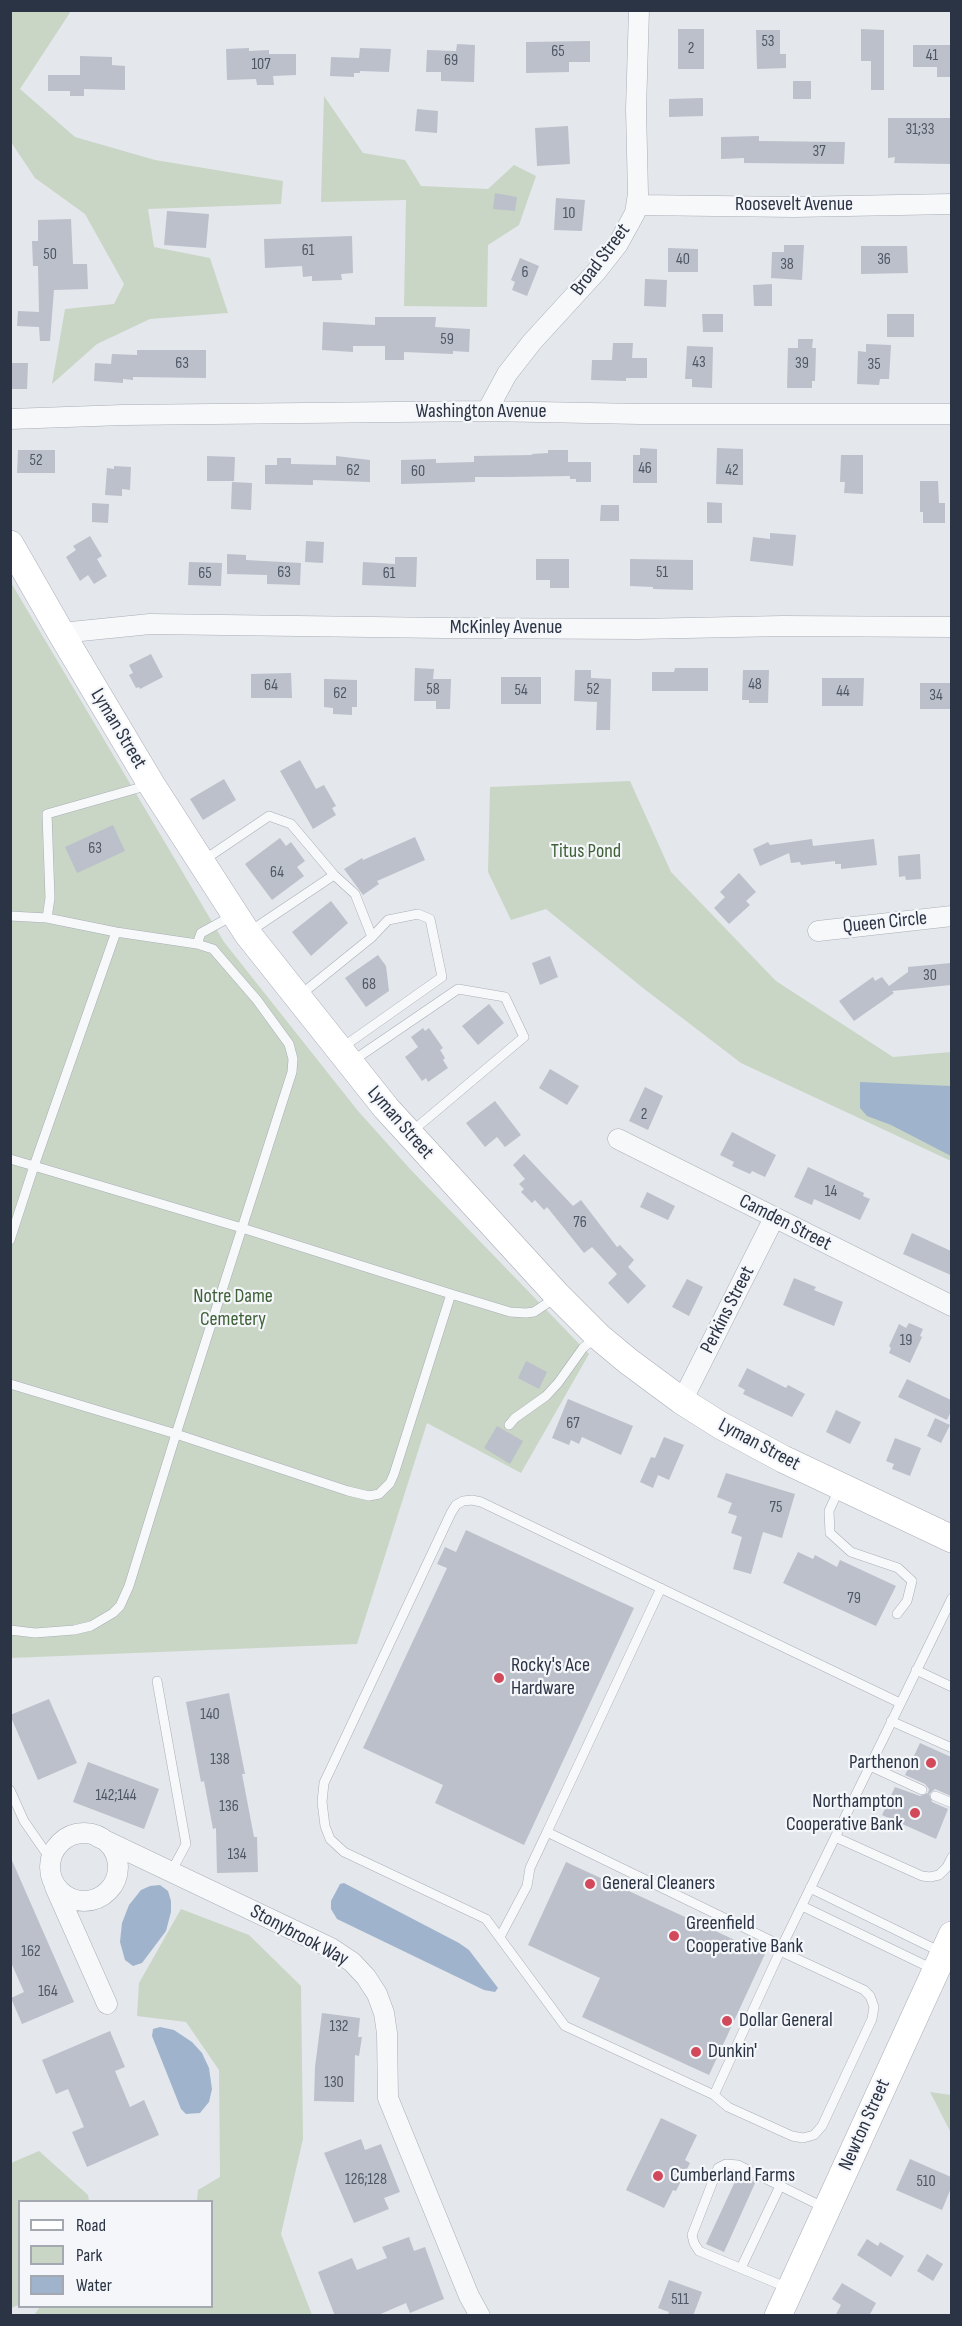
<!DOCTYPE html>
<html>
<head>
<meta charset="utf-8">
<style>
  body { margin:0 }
  #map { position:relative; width:962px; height:2326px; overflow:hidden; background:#e4e7ec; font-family:"Sofia Sans Condensed",sans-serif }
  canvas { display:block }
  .frame { position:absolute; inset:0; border:12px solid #2b3445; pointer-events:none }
  .legend { position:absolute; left:18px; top:2200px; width:195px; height:108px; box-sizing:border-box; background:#f4f6f9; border:2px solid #a4a8b1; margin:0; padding:8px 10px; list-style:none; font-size:18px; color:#2b3445 }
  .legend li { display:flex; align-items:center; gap:12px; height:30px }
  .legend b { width:30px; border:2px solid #a4a8b1 }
</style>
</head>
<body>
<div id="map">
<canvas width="962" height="2326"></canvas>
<div class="frame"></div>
<ul class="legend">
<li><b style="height:8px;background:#fff"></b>Road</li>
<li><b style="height:16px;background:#c9d6c5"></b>Park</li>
<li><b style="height:16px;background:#9fb4cc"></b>Water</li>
</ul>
</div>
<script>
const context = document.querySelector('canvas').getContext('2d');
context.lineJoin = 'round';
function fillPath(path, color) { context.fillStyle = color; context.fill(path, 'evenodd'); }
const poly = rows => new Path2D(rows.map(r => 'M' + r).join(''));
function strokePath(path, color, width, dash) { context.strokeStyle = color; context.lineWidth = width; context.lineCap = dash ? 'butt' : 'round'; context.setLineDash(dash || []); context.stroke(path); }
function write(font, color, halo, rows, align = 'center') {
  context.font = font + ' "Sofia Sans Condensed",sans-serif'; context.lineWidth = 4.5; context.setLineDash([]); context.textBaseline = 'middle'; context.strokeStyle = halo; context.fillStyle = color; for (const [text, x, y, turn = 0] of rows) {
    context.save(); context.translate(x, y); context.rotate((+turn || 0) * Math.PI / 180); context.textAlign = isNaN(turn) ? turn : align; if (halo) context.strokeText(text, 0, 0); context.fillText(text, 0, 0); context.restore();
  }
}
fillPath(poly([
  [10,11,71,11,20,89,75,137,155,160,283,181,281,204,148,209,154,247,210,258,228,313,150,319,97,344,52,384,65,309,114,304,124,284,85,214,35,178,11,142],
  [324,96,363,153,405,160,421,186,488,189,514,165,536,176,519,225,488,245,487,307,404,306,406,200,321,202],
  [10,581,224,942,358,1111,411,1170,589,1354,521,1473,427,1423,357,1644,11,1658],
  [630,781,671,872,776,981,893,1057,951,1052,951,1161,741,1063,643,988,546,909,511,920,488,872,490,787],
  [181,1909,249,1935,301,1986,303,2139,281,2234,312,2315,34,2315,40,2307,212,2306,212,2202,197,2201,198,2190,220,2177,219,2070,186,2022,137,2016,139,1983],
  [930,2092,951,2095,951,2133],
  [39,2151,88,2195,89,2201,20,2202,19,2305,11,2308,11,2163]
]), '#c9d6c5');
fillPath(poly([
  [860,1082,951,1086,951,1156,891,1125,867,1116,860,1108],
  [344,1883,459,1943,469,1950,498,1988,495,1992,484,1990,337,1919,331,1909,331,1901,340,1884],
  [160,1885,168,1891,171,1901,171,1912,166,1931,142,1963,133,1966,125,1960,120,1942,122,1923,129,1905,141,1890,150,1886],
  [160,2027,174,2030,192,2042,202,2053,209,2068,212,2089,209,2102,200,2113,186,2114,181,2109,152,2036,153,2029]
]), '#9fb4cc');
fillPath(poly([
  [678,29,704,29,704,69,678,69],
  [861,29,884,30,884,90,871,90,871,61,861,61],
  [756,30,780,30,780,54,786,54,786,68,757,69],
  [590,41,590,62,569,62,569,72,526,73,526,42],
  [457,44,475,45,474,82,441,81,441,72,426,72,427,50,456,51],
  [913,45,951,45,951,77,937,77,937,67,913,67],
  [249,48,249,51,269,50,269,54,296,54,296,75,273,76,274,85,257,85,256,79,227,80,226,49],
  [360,48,391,49,389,72,360,71,360,73,354,73,354,77,330,76,331,57,359,58],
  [80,56,112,57,112,65,125,66,125,90,84,89,84,96,70,96,70,91,48,91,48,75,80,75],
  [793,81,811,81,811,99,793,99],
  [703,98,703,116,669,117,669,99],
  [417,109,438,111,437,133,415,131],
  [888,118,951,118,951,164,894,163,895,157,888,158],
  [568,126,570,164,537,166,535,128],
  [759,136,759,141,845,142,844,164,744,163,744,158,721,159,721,137],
  [495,193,517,197,515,211,493,209],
  [556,198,585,200,582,231,554,230],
  [167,211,209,214,206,248,164,245],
  [71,219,73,264,87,264,88,289,54,290,50,341,40,341,39,327,17,326,18,311,39,312,38,266,33,266,32,241,38,241,38,220],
  [352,236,353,273,341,274,342,280,312,281,312,276,303,277,302,266,265,268,264,239],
  [784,245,804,245,802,280,771,278,772,252,784,252],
  [861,246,907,246,908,273,861,274],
  [668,248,698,249,698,272,668,272],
  [520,258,539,266,527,296,512,290,515,282,511,280],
  [645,279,667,280,666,307,644,306],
  [772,284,772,306,754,306,753,285],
  [702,314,723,314,723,332,703,332],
  [887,314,914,314,914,337,887,337],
  [375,317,436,317,435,327,470,329,469,352,453,351,453,354,404,352,404,360,385,360,385,346,353,346,353,352,322,350,323,322,375,325],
  [798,339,813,339,812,348,816,348,815,381,812,381,812,388,787,388,788,348,798,348],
  [613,343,633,343,632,358,647,358,647,378,626,378,626,381,591,380,592,360,612,360],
  [866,344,891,345,889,379,880,379,879,385,857,384,858,351,866,352],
  [687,346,713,347,712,388,692,387,692,379,685,379],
  [137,350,206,350,206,378,133,377,133,380,123,379,123,383,94,381,95,363,111,364,112,354,137,355],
  [10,363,28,363,27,389,10,389],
  [640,448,657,449,657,483,633,483,633,455,640,455],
  [717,448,743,449,743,485,716,484],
  [18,450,55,450,55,473,17,473],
  [548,450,568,450,568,462,591,462,591,482,576,482,576,479,570,479,570,476,505,477,475,477,475,482,401,484,401,460,436,459,436,463,474,462,474,456,532,455,532,454,548,453],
  [841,455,863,455,863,494,844,493,845,482,840,482],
  [207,456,235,457,234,481,207,481],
  [336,456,370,460,370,482,313,480,313,485,265,484,265,465,277,465,277,458,291,458,291,464,336,465],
  [114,466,131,467,130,490,122,489,122,496,105,495,107,468,114,469],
  [920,481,938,481,939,503,945,503,945,523,923,523,923,512,920,512],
  [232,482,252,483,251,510,231,509],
  [707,502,722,503,722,523,707,523],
  [92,503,109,504,108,523,92,522],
  [601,505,619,505,619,521,600,521],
  [770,533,796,535,793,566,750,561,753,537,770,539],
  [90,536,102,556,97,559,107,576,94,584,88,575,80,581,66,557,76,550,73,546],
  [306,541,324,542,323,563,305,562],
  [227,554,246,555,246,560,301,563,300,585,267,584,267,575,227,574],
  [395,557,417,557,416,587,362,585,363,562,395,564],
  [536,559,569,559,569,588,550,588,550,580,536,580],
  [630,559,693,560,693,590,653,589,653,587,630,586],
  [189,562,222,563,221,586,188,585],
  [151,654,163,677,140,689,139,687,136,688,129,675,133,673,129,665],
  [415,668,434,669,433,679,451,679,450,709,436,709,436,701,414,701],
  [675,668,708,668,708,691,652,691,652,672,674,672],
  [575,670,591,670,591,678,611,679,610,730,596,730,597,702,574,701],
  [743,670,769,670,768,703,749,703,749,700,742,700],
  [291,673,292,698,251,698,251,674],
  [501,677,541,677,541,704,501,704],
  [822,678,864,678,863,706,822,706],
  [324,679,357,680,357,707,352,707,352,715,333,714,333,708,324,707],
  [920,683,951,683,951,709,920,709],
  [300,760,316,789,324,785,336,806,332,808,336,815,313,829,280,771],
  [224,779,236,800,203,820,190,799],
  [113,825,125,851,77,873,65,847],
  [415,837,425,860,377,881,379,884,363,895,344,869,362,858,363,860],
  [280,838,286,846,291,842,305,861,297,867,304,876,272,900,245,864],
  [812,839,813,846,874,839,877,865,841,869,841,864,835,864,835,861,801,865,800,862,791,863,789,853,760,866,753,849,768,842,770,845],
  [920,854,921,879,906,880,905,876,899,877,898,856],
  [739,873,756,892,746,901,750,905,729,924,714,908,725,897,720,892],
  [331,901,348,923,311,956,292,932],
  [378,955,386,966,389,991,366,1007,345,978],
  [550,956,558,977,540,985,532,963],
  [951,963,951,985,892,991,894,993,854,1021,839,1001,873,977,875,981,882,977,889,986,908,972,908,967],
  [489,1004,504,1023,478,1045,462,1026],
  [423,1028,425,1031,429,1028,443,1048,440,1050,445,1058,443,1060,448,1068,428,1082,426,1078,422,1081,405,1057,418,1047,411,1037],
  [550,1069,579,1086,567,1105,539,1088],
  [645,1087,663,1096,648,1130,629,1121],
  [495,1101,521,1135,505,1147,497,1137,485,1147,466,1123],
  [732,1132,776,1155,765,1177,752,1171,750,1174,732,1166,734,1162,720,1155],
  [524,1154,573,1206,581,1200,617,1247,620,1245,634,1260,628,1267,646,1286,628,1304,608,1283,617,1274,592,1247,584,1253,547,1207,544,1210,535,1200,532,1203,521,1192,524,1189,519,1184,525,1179,513,1165],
  [808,1167,864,1193,863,1196,870,1199,860,1220,814,1199,812,1205,794,1197],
  [647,1192,675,1206,668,1220,640,1207],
  [912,1233,951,1251,951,1275,903,1254],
  [794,1278,816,1287,814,1290,843,1302,834,1326,783,1305],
  [687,1279,703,1287,689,1316,672,1307],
  [909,1323,923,1329,920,1336,922,1337,910,1363,889,1353,891,1348,889,1346,899,1324,906,1328],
  [526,1361,547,1372,539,1389,518,1378],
  [747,1368,786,1388,788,1385,805,1394,792,1417,743,1394,745,1390,738,1386],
  [907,1379,951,1400,951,1411,947,1420,898,1397],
  [568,1399,633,1426,621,1455,582,1437,579,1444,571,1440,569,1445,552,1438],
  [836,1410,861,1422,850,1444,826,1432],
  [935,1418,950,1425,941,1443,927,1436],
  [497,1426,523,1441,510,1464,484,1448],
  [664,1437,684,1445,669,1480,658,1475,653,1488,640,1482,651,1457,655,1458],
  [895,1438,921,1448,910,1476,892,1469,894,1464,886,1461],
  [726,1473,795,1494,782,1538,763,1532,751,1574,733,1569,742,1537,731,1533,737,1516,728,1513,732,1503,717,1497],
  [466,1530,634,1608,524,1845,435,1803,443,1785,363,1748,447,1568,437,1564,445,1547,456,1552],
  [798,1552,813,1559,815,1555,837,1567,840,1560,896,1586,876,1626,783,1583],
  [229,1693,245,1774,242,1774,254,1837,257,1837,258,1872,217,1873,216,1828,213,1829,204,1781,201,1782,186,1702],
  [49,1699,77,1763,38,1780,10,1715],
  [920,1743,951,1757,951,1796,935,1789,929,1794,932,1802,948,1809,936,1839,882,1815,895,1787,920,1796,928,1793,929,1789,925,1784,905,1775],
  [88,1762,159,1789,144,1829,73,1802],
  [10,1856,74,2002,22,2024,11,1998,24,1992,10,1960],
  [566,1862,765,1954,709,2075,582,2017,600,1978,528,1945],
  [322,2013,360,2018,358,2037,362,2037,359,2056,355,2055,354,2102,314,2101,315,2067],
  [110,2031,125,2067,115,2071,130,2107,144,2100,159,2135,87,2167,72,2132,84,2127,68,2089,56,2094,42,2060],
  [661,2118,697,2135,685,2160,690,2163,676,2191,673,2190,664,2208,626,2190],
  [361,2139,365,2150,381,2144,400,2192,384,2198,389,2209,354,2223,324,2153],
  [910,2159,951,2177,951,2188,942,2210,896,2190],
  [739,2173,756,2181,724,2252,706,2244],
  [409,2237,414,2251,425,2247,444,2299,410,2313,406,2303,376,2316,335,2316,318,2272,352,2258,357,2270,387,2258,382,2247],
  [867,2239,878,2246,880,2242,904,2256,891,2277,857,2255],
  [927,2254,943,2264,933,2281,917,2271],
  [669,2280,702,2292,693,2316,667,2316,669,2312,658,2308],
  [842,2283,876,2303,869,2316,835,2316,841,2305,832,2299]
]), '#bbc0ca');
const lane = poly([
  [204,860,269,816,291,824,334,875],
  [10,916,47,918,116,932,197,944,213,949,257,1000,289,1044,293,1059,292,1072,242,1228,34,1166,116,932],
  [47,918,50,898,47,814,149,785],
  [249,932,334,875,355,894,372,937,299,996],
  [197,944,201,933,232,916],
  [340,1049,442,977,430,919,418,914,388,920,372,937],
  [351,1062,458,989,505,997,524,1037,410,1133],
  [10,1159,34,1166,10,1240],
  [451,1294,242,1228,176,1434,348,1491,369,1496,379,1494,390,1483,394,1474,451,1294,510,1312,526,1313,534,1312,555,1298],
  [10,1384,176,1434,129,1586,120,1606,113,1613,91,1626,74,1630,35,1633,10,1630],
  [509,1425,515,1418,546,1396,558,1383,583,1348,596,1337],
  [839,1489,829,1511,830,1533,851,1552,898,1568,912,1581,907,1601,897,1614],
  [661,1588,547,1832,782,1946,952,1598],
  [916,1670,952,1687],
  [157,1681,186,1844,171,1872],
  [891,1721,952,1748],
  [870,1766,922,1790],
  [10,1790,24,1821,51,1860],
  [935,1796,952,1803],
  [835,1837,922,1876,930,1877,939,1875,947,1867,952,1857],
  [810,1888,941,1952],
  [802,1906,935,1970],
  [500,1937,527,1886,530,1868,547,1832],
  [780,1951,864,1990,870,1996,874,2007,872,2019,822,2126,814,2135,803,2138,792,2136,728,2107,714,2095,565,2026,486,1919,344,1852,330,1839,325,1826,322,1802,324,1783,451,1513,456,1505,463,1501,472,1500,481,1502,900,1703],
  [714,2095,782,1947],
  [741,2268,780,2186],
  [788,2288,699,2251,694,2243,692,2235,718,2168,726,2164,738,2165,825,2208]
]);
const street = poly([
  [637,205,794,207,952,204],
  [487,411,507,374,532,342,596,272,618,244,635,213,638,194,636,109,639,10],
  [10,419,123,415,487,411,640,414,952,414],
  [61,633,150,624,444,628,637,629,783,626,952,627],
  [818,931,952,916],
  [618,1139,952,1306],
  [682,1401,774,1218],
  '50 1867a34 34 0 1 1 68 0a34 34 0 1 1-68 0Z',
  [98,1837,331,1948,352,1962,366,1977,377,1994,384,2013,387,2033,388,2098,469,2296,480,2316],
  [55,1887,107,2004]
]);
const secondary = poly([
  [10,544,61,633,151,784,247,933,386,1108,558,1296,598,1336,628,1361,682,1401,720,1425,783,1459,952,1539],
  [778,2316,952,1935]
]);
strokePath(lane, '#a9aeb7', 10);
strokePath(street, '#a9aeb7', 21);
strokePath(secondary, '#a9aeb7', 28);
strokePath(lane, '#f7f8fa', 9);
strokePath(street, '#f7f8fa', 20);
strokePath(secondary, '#fff', 27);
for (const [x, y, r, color] of [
  [499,1678,6,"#d1495b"],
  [931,1763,6,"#d1495b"],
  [915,1813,6,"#d1495b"],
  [590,1884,6,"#d1495b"],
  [674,1936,6,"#d1495b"],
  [727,2021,6,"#d1495b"],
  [696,2052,6,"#d1495b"],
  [658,2176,6,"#d1495b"]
]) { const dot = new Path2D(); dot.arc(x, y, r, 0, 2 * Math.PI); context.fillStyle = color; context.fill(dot); strokePath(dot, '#f4f6f9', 2); }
write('16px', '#4f5766', null, [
  ["53",768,42],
  ["2",691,49],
  ["65",558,52],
  ["41",932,56],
  ["69",451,61],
  ["107",261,65],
  ["31;33",920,130],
  ["37",819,152],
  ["10",569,214],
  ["61",308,251],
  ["50",50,255],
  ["40",683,260],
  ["36",884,260],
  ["38",787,265],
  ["6",525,273],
  ["59",447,340],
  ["43",699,363],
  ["63",182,364],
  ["39",802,364],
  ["35",874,365],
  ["52",36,461],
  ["46",645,469],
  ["62",353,471],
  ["42",732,471],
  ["60",418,472],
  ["63",284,573],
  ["51",662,573],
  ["65",205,574],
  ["61",389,574],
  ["48",755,685],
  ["64",271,686],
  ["58",433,690],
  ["52",593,690],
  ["54",521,691],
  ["44",843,692],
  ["62",340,694],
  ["34",936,696],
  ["63",95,849],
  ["64",277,873],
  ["30",930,976],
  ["68",369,985],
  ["2",644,1115],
  ["14",831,1192],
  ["76",580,1223],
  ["19",906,1341],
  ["67",573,1424],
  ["75",776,1508],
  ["79",854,1599],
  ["140",210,1715],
  ["138",220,1760],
  ["142;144",116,1796],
  ["136",229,1807],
  ["134",237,1855],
  ["162",31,1952],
  ["164",48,1992],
  ["132",339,2027],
  ["130",334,2083],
  ["126;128",366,2180],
  ["510",926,2182],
  ["511",680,2300]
]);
write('20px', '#2b3445', '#f4f6f9', [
  ["Roosevelt Avenue",794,205],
  ["Broad Street",601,260,-53],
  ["Washington Avenue",481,412],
  ["McKinley Avenue",506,628],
  ["Lyman Street",118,729,59],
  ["Queen Circle",885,923,-6],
  ["Lyman Street",400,1123,49],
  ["Camden Street",785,1223,27],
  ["Perkins Street",728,1310,-63],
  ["Lyman Street",759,1445,28],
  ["Stonybrook Way",299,1936,28],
  ["Newton Street",865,2125,-66]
]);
write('20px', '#3f6138', '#f4f6f9', [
  ["Titus Pond",586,852],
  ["Notre Dame",233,1297],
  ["Cemetery",233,1320]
]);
write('20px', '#2b3445', '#f4f6f9', [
  ["Rocky's Ace",511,1666],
  ["Hardware",511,1689],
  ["Parthenon",919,1763,"right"],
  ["Northampton",903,1802,"right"],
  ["Cooperative Bank",903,1825,"right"],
  ["General Cleaners",602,1884],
  ["Greenfield",686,1924],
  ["Cooperative Bank",686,1947],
  ["Dollar General",739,2021],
  ["Dunkin'",708,2052],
  ["Cumberland Farms",670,2176]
], 'left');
</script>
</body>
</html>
